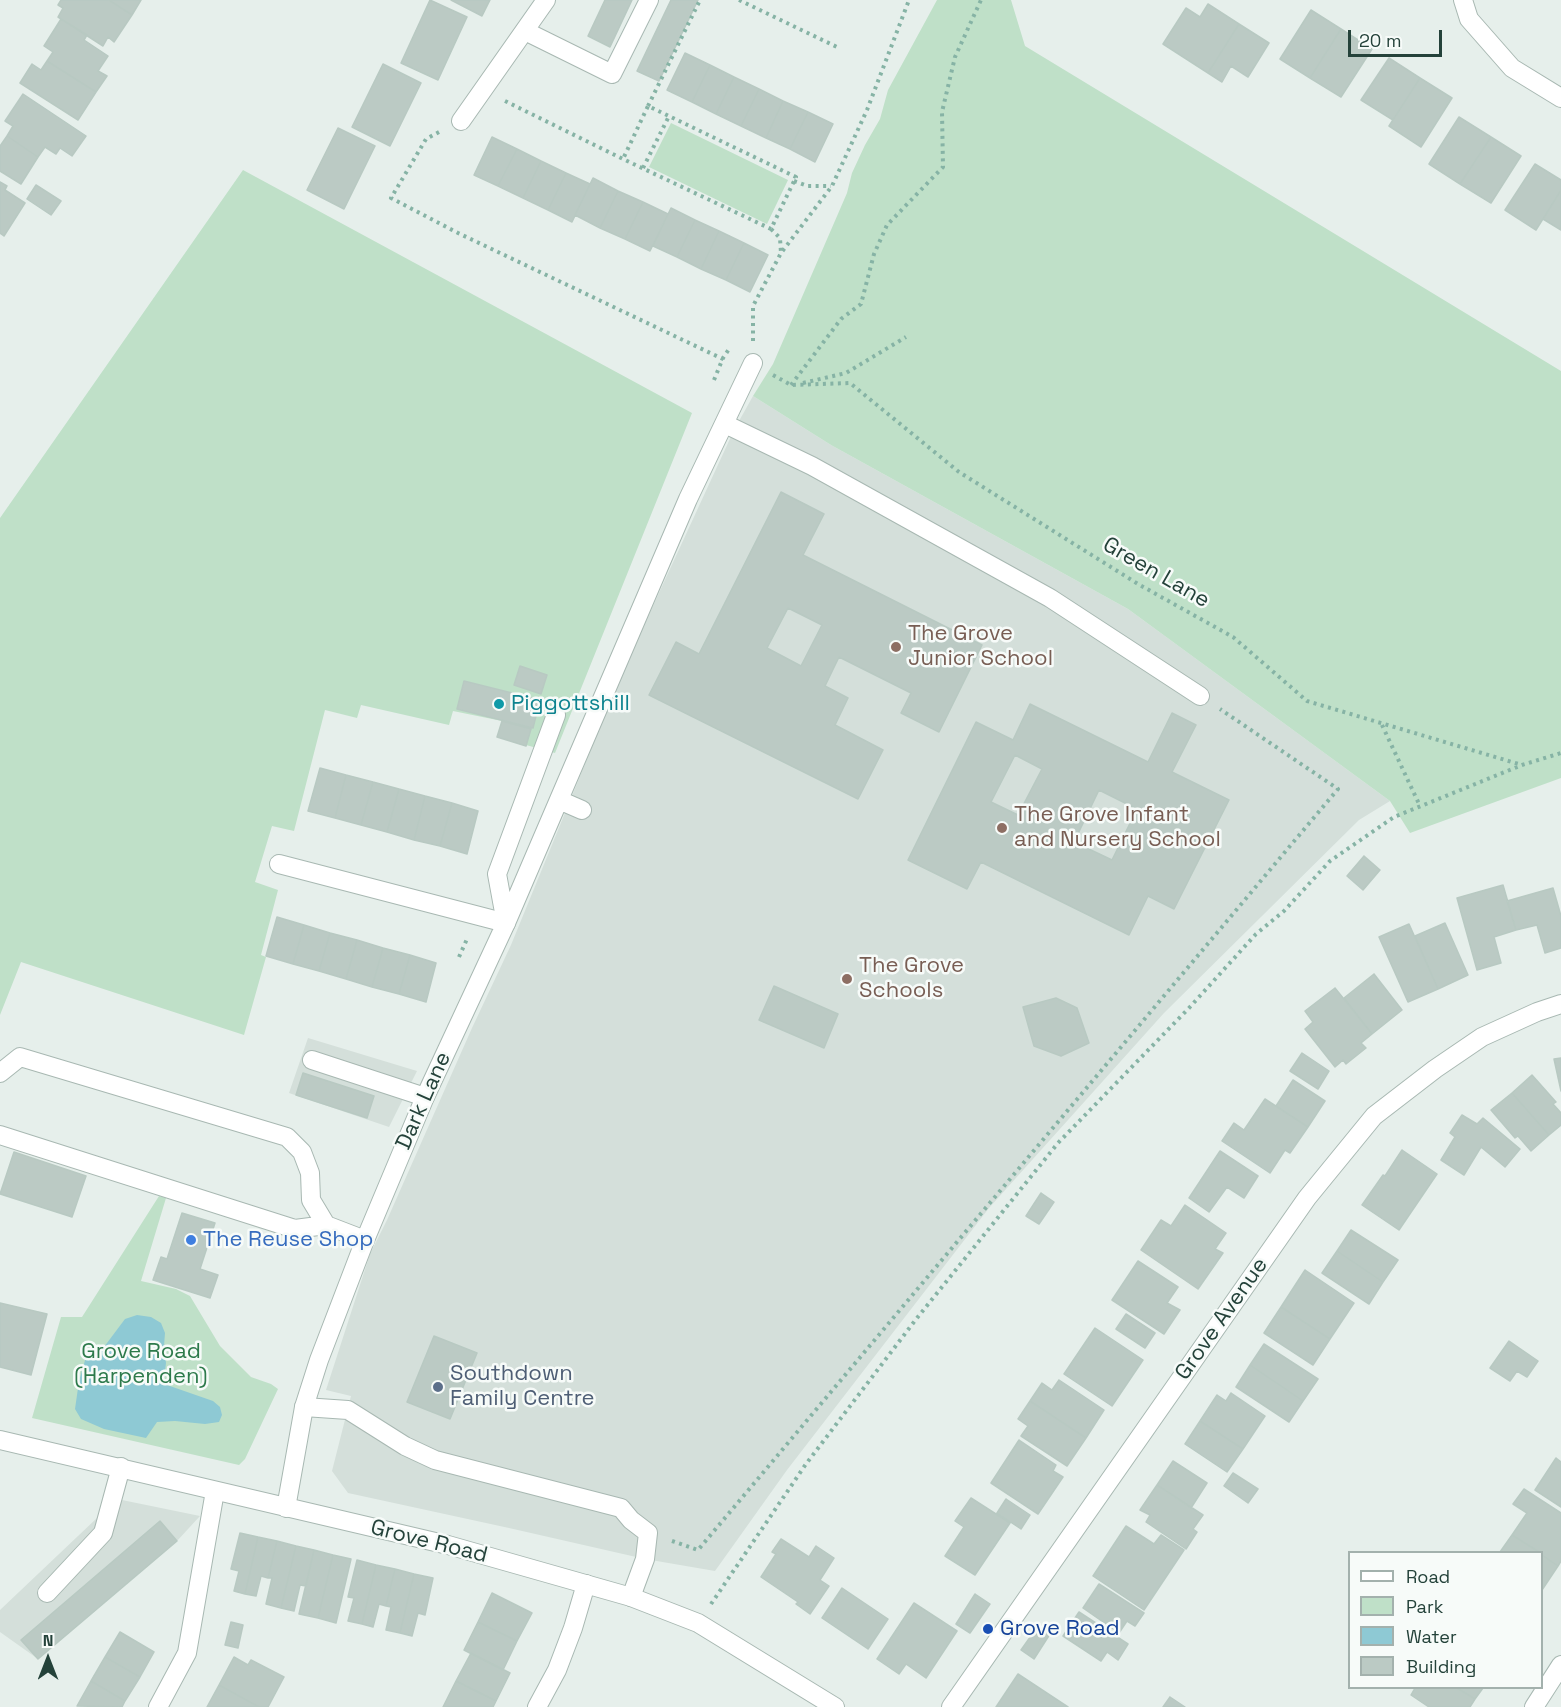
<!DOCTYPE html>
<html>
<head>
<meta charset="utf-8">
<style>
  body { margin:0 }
  #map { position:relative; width:1561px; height:1707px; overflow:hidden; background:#e6efeb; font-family:"Space Grotesk",sans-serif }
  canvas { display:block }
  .legend { position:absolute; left:1348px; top:1551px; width:195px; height:138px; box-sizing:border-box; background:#f7fbf9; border:2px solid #a3b1ad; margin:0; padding:8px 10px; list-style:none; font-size:18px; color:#24423a }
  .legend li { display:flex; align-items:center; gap:12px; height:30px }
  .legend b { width:30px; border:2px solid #a3b1ad }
  .north { position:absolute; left:18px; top:1629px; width:60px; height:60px; -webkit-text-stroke:4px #f7fbf9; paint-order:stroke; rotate:0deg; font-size:16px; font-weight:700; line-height:24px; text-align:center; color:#24423a }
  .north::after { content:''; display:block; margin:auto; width:21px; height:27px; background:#24423a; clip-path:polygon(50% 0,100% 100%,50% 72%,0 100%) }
  .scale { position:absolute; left:1348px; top:30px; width:94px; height:27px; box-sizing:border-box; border:3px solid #24423a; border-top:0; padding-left:8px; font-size:18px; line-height:21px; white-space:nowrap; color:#24423a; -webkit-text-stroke:4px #f7fbf9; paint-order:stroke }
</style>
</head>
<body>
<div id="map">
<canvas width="1561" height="1707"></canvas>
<ul class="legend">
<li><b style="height:8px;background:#fff"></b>Road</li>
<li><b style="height:16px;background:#bfe0c8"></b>Park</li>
<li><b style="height:16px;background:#8ec9d4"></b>Water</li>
<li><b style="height:16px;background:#bbcac4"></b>Building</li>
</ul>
<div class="north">N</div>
<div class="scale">20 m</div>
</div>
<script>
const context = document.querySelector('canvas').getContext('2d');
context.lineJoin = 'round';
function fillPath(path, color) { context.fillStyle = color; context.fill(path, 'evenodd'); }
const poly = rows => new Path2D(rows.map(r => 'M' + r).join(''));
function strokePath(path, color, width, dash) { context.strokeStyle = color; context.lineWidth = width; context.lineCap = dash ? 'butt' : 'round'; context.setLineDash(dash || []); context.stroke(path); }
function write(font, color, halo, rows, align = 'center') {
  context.font = font + ' "Space Grotesk",sans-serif'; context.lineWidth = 5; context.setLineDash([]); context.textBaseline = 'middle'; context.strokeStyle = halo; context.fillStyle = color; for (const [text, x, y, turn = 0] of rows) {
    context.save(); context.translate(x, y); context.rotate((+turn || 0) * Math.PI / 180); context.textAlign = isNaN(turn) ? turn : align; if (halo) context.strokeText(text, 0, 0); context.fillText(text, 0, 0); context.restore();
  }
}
fillPath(poly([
  [753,396,831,445,1128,609,1390,801,1359,820,1164,1013,989,1208,787,1470,715,1571,645,1559,509,1528,348,1493,332,1471,351,1396,326,1390,370,1254,387,1220,472,1028,511,945,623,671,734,430],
  [308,1038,417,1071,389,1127,289,1093],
  [117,1499,200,1516,177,1541,38,1659,0,1632,0,1610]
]), '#d4dfda');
fillPath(poly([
  [937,0,1011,0,1025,46,1561,371,1561,778,1410,833,1390,801,1128,609,831,445,753,396,773,364,847,193,852,173,865,145,880,119,888,90],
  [671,123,788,180,767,224,649,167],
  [243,170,692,413,555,753,497,737,502,721,453,711,449,725,361,705,357,718,325,710,294,831,272,826,255,882,278,890,261,955,266,957,244,1035,21,962,0,1015,0,518],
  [159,1196,166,1198,141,1281,176,1289,190,1296,220,1346,251,1377,271,1384,278,1389,245,1459,239,1465,32,1418,61,1317,82,1317]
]), '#bfe0c8');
fillPath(poly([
  [137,1315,151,1317,161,1323,165,1333,164,1346,166,1363,164,1379,167,1385,213,1401,220,1407,222,1415,219,1422,205,1424,175,1421,157,1422,146,1438,104,1429,81,1419,75,1409,79,1381,86,1357,92,1351,104,1347,125,1319]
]), '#8ec9d4');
const building = poly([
  [61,0,109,0,132,15,114,42,108,37,103,46,58,17,63,8,58,5,61,0],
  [109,0,141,0,132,15,109,0],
  [430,0,467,17,438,80,401,63,430,0],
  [451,0,490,0,482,16,451,0],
  [605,0,632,0,610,47,588,36,605,0],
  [671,0,698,0,659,81,637,71,671,0],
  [1208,4,1239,24,1208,73,1163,44,1186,8,1200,17,1208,4],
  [1311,10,1341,29,1310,78,1280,59,1311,10],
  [61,19,87,35,84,40,108,56,98,71,107,76,96,92,47,61,53,52,44,46,61,19],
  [1239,24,1269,43,1248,77,1231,66,1222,82,1208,73,1239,24],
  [1341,29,1372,49,1341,97,1310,78,1341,29],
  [685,53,710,65,692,102,667,90,685,53],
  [1389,58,1420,78,1393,120,1361,100,1389,58],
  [47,61,96,92,78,120,20,83,32,64,41,70,47,61],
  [383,64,421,83,390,146,352,127,383,64],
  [710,65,734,77,716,114,692,102,710,65],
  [734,77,759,89,741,126,716,114,734,77],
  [1420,78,1452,98,1421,147,1389,126,1420,78],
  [759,89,783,101,766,138,741,126,759,89],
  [23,94,86,136,72,156,60,148,56,154,45,147,38,157,7,136,13,126,5,121,23,94],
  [783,101,808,112,790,149,766,138,783,101],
  [808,112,833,124,815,162,790,149,808,112],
  [1459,117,1491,137,1460,184,1429,164,1459,117],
  [338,128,375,146,344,209,307,190,338,128],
  [7,136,38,157,21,184,0,171,0,146,7,136],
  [492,137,517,149,498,186,474,175,492,137],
  [1491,137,1521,156,1491,203,1460,184,1491,137],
  [517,149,541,161,523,198,498,186,517,149],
  [541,161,566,173,548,210,523,198,541,161],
  [1535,164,1561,180,1561,190,1536,230,1505,210,1535,164],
  [566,173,590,184,572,222,548,210,566,173],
  [593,178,618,191,600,228,575,215,593,178],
  [0,182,7,186,5,190,25,203,4,236,0,233,0,182],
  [36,185,61,201,51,215,27,199,36,185],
  [1561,190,1561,230,1543,219,1561,190],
  [618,191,643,202,625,239,600,228,618,191],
  [643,202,668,214,650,251,625,239,643,202],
  [671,208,695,220,677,257,653,246,671,208],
  [695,220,719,231,701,269,677,257,695,220],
  [719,231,744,243,726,280,701,269,719,231],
  [744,243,768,255,750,292,726,280,744,243],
  [781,492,824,514,803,555,982,645,939,732,901,713,911,693,839,657,825,686,848,698,835,725,883,750,858,799,649,695,676,642,699,654,781,492],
  [788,608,822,625,801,666,767,648,788,608],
  [520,666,547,675,541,694,514,685,520,666],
  [464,681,540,700,533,728,457,709,464,681],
  [1030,704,1148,762,1172,713,1196,725,1172,772,1229,800,1174,909,1148,896,1129,935,981,862,967,889,908,860,976,722,1013,740,1030,704],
  [1015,755,1042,769,1018,815,991,802,1015,755],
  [1099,790,1137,809,1112,860,1074,842,1099,790],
  [502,721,531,729,526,746,497,737,502,721],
  [320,768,346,775,335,818,308,811,320,768],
  [346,775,373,782,361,825,335,818,346,775],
  [373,782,399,789,387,832,361,825,373,782],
  [399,789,425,796,414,840,387,832,399,789],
  [425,796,452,803,440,846,414,840,425,796],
  [452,803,478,811,467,854,440,846,452,803],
  [1364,856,1380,870,1363,890,1347,876,1364,856],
  [1503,885,1516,930,1494,937,1501,963,1477,970,1457,898,1503,885],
  [1553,888,1561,916,1561,948,1545,953,1537,925,1516,930,1507,901,1553,888],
  [277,917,304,925,293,964,266,956,277,917],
  [1445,923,1468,975,1438,989,1415,936,1445,923],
  [1409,924,1438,989,1408,1002,1379,937,1409,924],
  [304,925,330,933,319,971,293,964,304,925],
  [330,933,357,940,346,979,319,971,330,933],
  [357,940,383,948,372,987,346,979,357,940],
  [383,948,410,955,399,994,372,987,383,948],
  [410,955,436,963,426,1002,399,994,410,955],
  [1374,974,1402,1010,1372,1034,1344,998,1374,974],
  [774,986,838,1014,824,1048,759,1020,774,986],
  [1335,988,1372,1034,1361,1043,1366,1048,1346,1064,1343,1060,1335,1067,1305,1029,1313,1022,1305,1011,1335,988],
  [1056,998,1077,1008,1089,1043,1061,1056,1034,1046,1023,1007,1056,998],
  [1302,1053,1329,1071,1318,1089,1290,1071,1302,1053],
  [1561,1058,1561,1091,1554,1059,1561,1058],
  [303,1073,374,1096,367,1118,296,1095,303,1073],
  [1532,1075,1556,1102,1553,1104,1561,1113,1561,1125,1549,1135,1512,1093,1532,1075],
  [1293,1080,1325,1101,1308,1127,1276,1106,1293,1080],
  [1512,1093,1549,1135,1531,1151,1518,1136,1515,1138,1491,1110,1512,1093],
  [1265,1099,1308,1127,1290,1153,1285,1150,1270,1173,1222,1141,1234,1123,1244,1130,1265,1099],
  [1462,1115,1477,1124,1483,1118,1520,1149,1505,1167,1481,1147,1464,1175,1441,1160,1455,1137,1450,1133,1462,1115],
  [1402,1150,1437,1174,1399,1230,1362,1205,1383,1175,1385,1176,1402,1150],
  [1220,1151,1258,1176,1244,1198,1227,1187,1209,1212,1189,1198,1220,1151],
  [14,1152,86,1176,72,1217,0,1194,14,1152],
  [1041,1193,1054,1202,1039,1224,1026,1216,1041,1193],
  [1185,1205,1226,1233,1215,1249,1223,1253,1198,1289,1141,1250,1161,1220,1171,1226,1185,1205],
  [182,1213,215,1223,200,1269,218,1275,210,1298,153,1280,161,1257,167,1259,182,1213],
  [1351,1230,1398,1260,1383,1282,1337,1251,1351,1230],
  [1337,1251,1383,1282,1369,1304,1322,1273,1337,1251],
  [1138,1261,1178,1287,1167,1303,1180,1310,1164,1334,1112,1300,1138,1261],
  [1305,1270,1354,1303,1330,1339,1281,1307,1305,1270],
  [0,1303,47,1314,31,1375,0,1367,0,1303],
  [1281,1307,1330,1339,1313,1365,1264,1333,1281,1307],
  [1126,1314,1155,1333,1145,1348,1116,1329,1126,1314],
  [1095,1328,1143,1360,1112,1406,1064,1374,1095,1328],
  [434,1336,477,1353,450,1419,407,1402,434,1336],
  [1509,1341,1538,1361,1527,1377,1517,1371,1510,1381,1490,1368,1509,1341],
  [1264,1344,1318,1379,1303,1401,1250,1365,1264,1344],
  [1250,1365,1303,1401,1289,1422,1236,1387,1250,1365],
  [1059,1380,1104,1410,1086,1438,1030,1401,1042,1383,1052,1390,1059,1380],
  [1231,1393,1265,1416,1243,1449,1200,1421,1217,1395,1226,1401,1231,1393],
  [1030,1401,1086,1438,1067,1466,1021,1436,1028,1426,1018,1419,1030,1401],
  [1200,1421,1243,1449,1227,1472,1185,1444,1200,1421],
  [1019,1440,1056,1465,1053,1471,1063,1477,1038,1514,991,1483,1019,1440],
  [1556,1458,1561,1462,1561,1507,1535,1490,1556,1458],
  [1173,1461,1207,1483,1191,1508,1157,1485,1173,1461],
  [1233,1473,1258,1489,1248,1503,1224,1486,1233,1473],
  [1157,1485,1203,1515,1193,1529,1197,1532,1186,1549,1146,1522,1150,1515,1140,1510,1157,1485],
  [1524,1489,1561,1513,1561,1561,1558,1566,1542,1555,1542,1552,1539,1552,1512,1535,1527,1513,1513,1504,1524,1489],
  [971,1498,1010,1523,975,1575,945,1556,964,1527,955,1521,971,1498],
  [1006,1499,1030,1515,1021,1529,997,1513,1006,1499],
  [160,1521,177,1541,38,1659,21,1640,160,1521],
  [1126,1526,1154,1544,1161,1535,1184,1550,1144,1610,1093,1576,1126,1526],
  [240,1533,258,1537,245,1594,234,1591,239,1571,231,1569,240,1533],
  [1512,1535,1539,1552,1500,1552,1512,1535],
  [258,1537,277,1541,268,1578,261,1576,256,1596,245,1594,258,1537],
  [781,1539,809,1557,816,1546,834,1558,820,1580,829,1586,810,1614,796,1604,798,1602,761,1577,776,1554,772,1552,781,1539],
  [277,1541,296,1546,281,1608,266,1604,272,1578,268,1578,277,1541],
  [296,1546,314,1550,306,1586,300,1585,294,1611,281,1608,296,1546],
  [314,1550,333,1555,318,1618,299,1614,314,1550],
  [333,1555,351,1559,336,1623,318,1618,333,1555],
  [1542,1555,1558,1566,1542,1590,1542,1555],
  [357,1560,376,1565,362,1624,348,1621,354,1598,348,1597,357,1560],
  [376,1565,395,1569,386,1606,379,1604,373,1627,362,1624,376,1565],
  [395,1569,414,1574,400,1633,386,1630,391,1607,386,1606,395,1569],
  [414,1574,433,1578,425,1615,418,1613,412,1636,400,1633,414,1574],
  [1099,1584,1144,1613,1135,1626,1127,1621,1119,1633,1083,1608,1099,1584],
  [842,1588,888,1619,868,1649,822,1618,842,1588],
  [492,1593,532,1613,517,1641,478,1622,492,1593],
  [975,1594,990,1604,970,1633,956,1624,975,1594],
  [914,1603,957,1631,926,1678,906,1664,899,1674,877,1659,914,1603],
  [1079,1612,1128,1644,1118,1660,1107,1652,1101,1661,1063,1636,1079,1612],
  [231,1622,243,1625,238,1648,225,1645,231,1622],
  [478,1622,517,1641,503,1670,464,1650,478,1622],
  [1038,1626,1050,1634,1034,1659,1021,1650,1038,1626],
  [120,1632,154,1652,140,1677,105,1657,120,1632],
  [471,1653,510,1673,496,1701,456,1681,471,1653],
  [105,1657,140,1677,125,1701,91,1681,105,1657],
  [234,1657,248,1665,251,1660,284,1677,268,1707,259,1707,219,1685,234,1657],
  [1018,1674,1068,1707,996,1707,1018,1674],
  [91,1681,125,1701,122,1707,77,1706,91,1681],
  [456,1681,496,1701,493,1707,443,1707,456,1681],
  [219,1685,259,1707,207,1707,219,1685],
  [1415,1688,1457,1688,1475,1699,1470,1707,1429,1707,1411,1695,1415,1688],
  [1457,1688,1483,1688,1475,1699,1457,1688],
  [1170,1697,1185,1707,1163,1707,1170,1697]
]);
fillPath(building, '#bbcac4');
strokePath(building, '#b8c9c2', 1.5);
const service = poly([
  [525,31,612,74,649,0],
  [725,424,812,466,1050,598,1200,696],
  [559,800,582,810],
  [506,923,688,499,753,363],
  [506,923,497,874,556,715],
  [312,1060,425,1097],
  [0,1073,20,1057,287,1137,302,1152,310,1173,311,1200,326,1225],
  [0,1135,295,1229,326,1225,365,1240],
  [304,1407,348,1410,405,1446,435,1460,621,1508,631,1520,648,1533,645,1559,631,1597],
  [47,1593,103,1533,121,1467]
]);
const minor = poly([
  [1463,0,1469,19,1512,68,1561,98],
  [461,121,546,0],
  [279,864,506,923,425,1097,365,1240,319,1360,304,1407,286,1508],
  [158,1707,187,1653,215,1491],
  [537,1707,557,1670,573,1628,586,1584],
  [951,1707,1307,1198,1374,1116,1435,1069,1482,1037,1537,1012,1561,1004],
  [1534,1707,1561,1665]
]);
const tertiary = poly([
  [0,1440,448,1545,631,1597,698,1623,835,1707]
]);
strokePath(service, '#a8b8b2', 20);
strokePath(minor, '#a8b8b2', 20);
strokePath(tertiary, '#a8b8b2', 20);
strokePath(poly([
  [739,0,837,47],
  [505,101,623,159,771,229,796,177,648,106,623,159],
  [648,106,700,0],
  [439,132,426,139,391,198,458,233,725,360],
  [643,168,669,116],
  [794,181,808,186,831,186],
  [771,229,780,238,781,253],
  [753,341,753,306,781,253,832,186,867,110,909,0],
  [773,375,791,385,850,383,959,472,1138,584,1233,637,1307,701,1522,765],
  [714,380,723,358,729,349],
  [803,383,846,373,906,337],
  [791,385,841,319,861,304,874,254,887,225,943,167,942,112,955,57,981,0],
  [1382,725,1420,806],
  [459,957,467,939],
  [672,1541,698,1550,1338,789,1220,709],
  [711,1604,806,1464,917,1318,1058,1143,1189,1008,1256,934,1284,911,1330,861,1394,817,1522,765,1561,753]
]), '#86b3a5', 4, [3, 4.5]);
strokePath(service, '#fff', 18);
strokePath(minor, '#fff', 18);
strokePath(tertiary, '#fff', 18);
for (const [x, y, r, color] of [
  [896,647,6,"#8d6e63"],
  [499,704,6,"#0f9aa8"],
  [1002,828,6,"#8d6e63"],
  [847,979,6,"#8d6e63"],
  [191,1240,6,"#3f7fe0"],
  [438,1387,6,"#5c6f8a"],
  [988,1629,6,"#1a4fb4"]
]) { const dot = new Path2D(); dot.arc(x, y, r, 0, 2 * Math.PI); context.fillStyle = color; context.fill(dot); strokePath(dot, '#f7fbf9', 2); }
write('22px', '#24423a', '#f7fbf9', [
  ["Green Lane",1156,573,30],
  ["Dark Lane",424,1101,-66],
  ["Grove Avenue",1222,1319,-55],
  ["Grove Road",429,1542,14]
]);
write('22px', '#785e54', '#f7fbf9', [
  ["The Grove",908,634],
  ["Junior School",908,659],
  ["The Grove Infant",1014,815],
  ["and Nursery School",1014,840],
  ["The Grove",859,966],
  ["Schools",859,991]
], 'left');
write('22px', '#0d838f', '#f7fbf9', [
  ["Piggottshill",511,704]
], 'left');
write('22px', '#366cbe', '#f7fbf9', [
  ["The Reuse Shop",203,1240]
], 'left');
write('22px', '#2d7a4b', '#f7fbf9', [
  ["Grove Road",141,1352],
  ["(Harpenden)",141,1377]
]);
write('22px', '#4e5e75', '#f7fbf9', [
  ["Southdown",450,1374],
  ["Family Centre",450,1399]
], 'left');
write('22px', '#164399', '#f7fbf9', [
  ["Grove Road",1000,1629]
], 'left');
</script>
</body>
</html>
